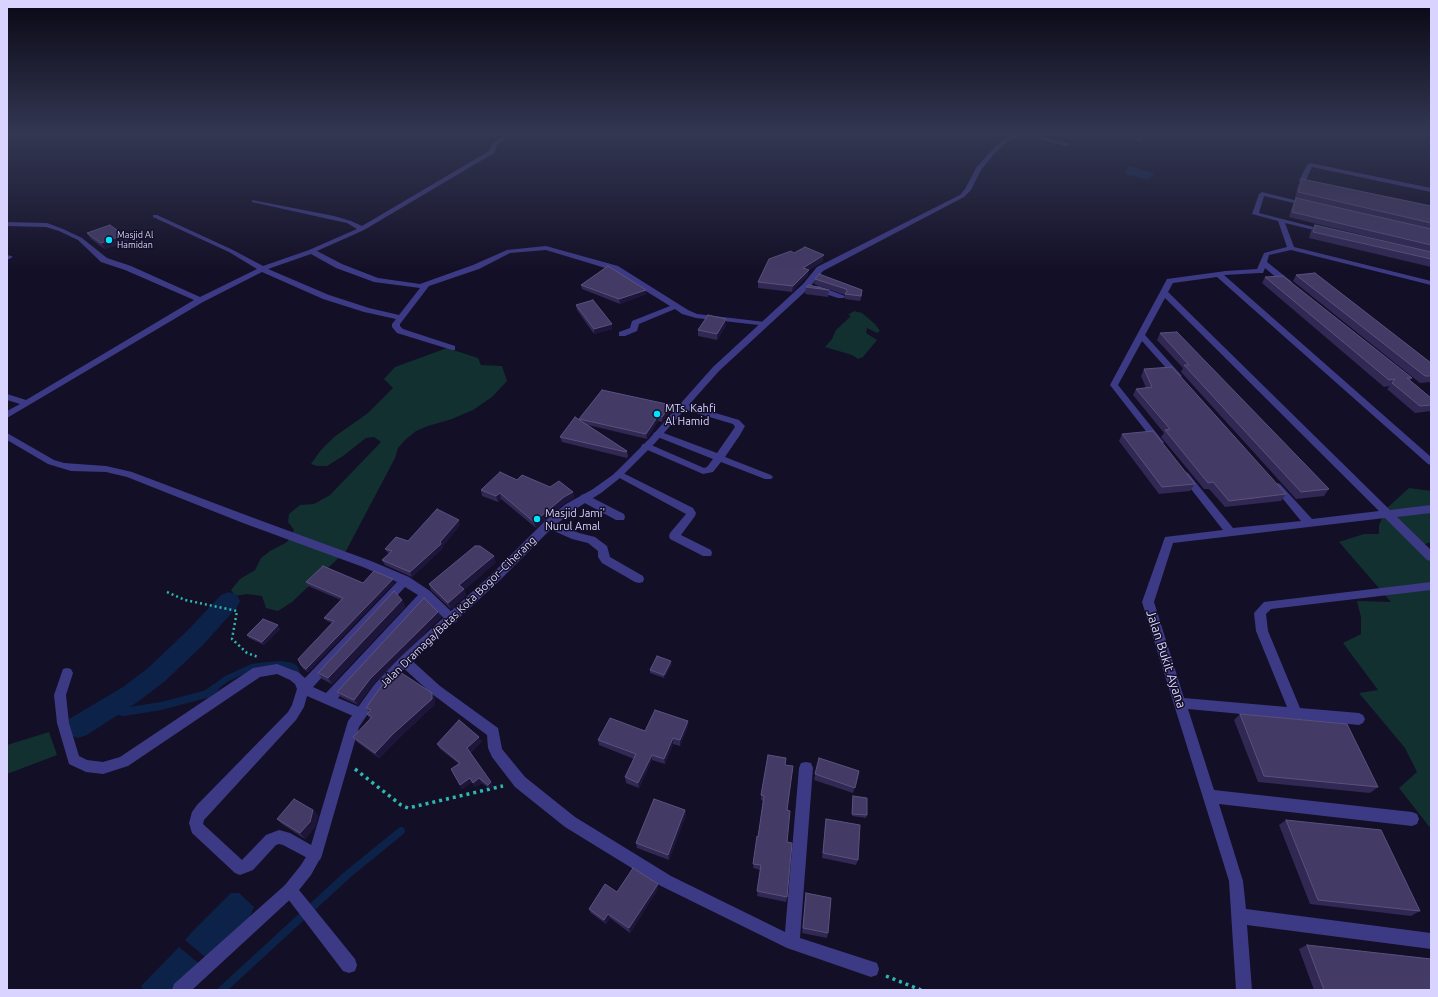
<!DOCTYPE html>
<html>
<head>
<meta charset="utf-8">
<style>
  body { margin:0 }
  #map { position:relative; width:1438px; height:997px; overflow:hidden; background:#130f26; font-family:Ubuntu,sans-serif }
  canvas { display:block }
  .frame { position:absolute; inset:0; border:8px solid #d9d4ff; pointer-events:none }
</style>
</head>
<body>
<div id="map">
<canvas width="1438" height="997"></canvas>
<div class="frame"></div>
</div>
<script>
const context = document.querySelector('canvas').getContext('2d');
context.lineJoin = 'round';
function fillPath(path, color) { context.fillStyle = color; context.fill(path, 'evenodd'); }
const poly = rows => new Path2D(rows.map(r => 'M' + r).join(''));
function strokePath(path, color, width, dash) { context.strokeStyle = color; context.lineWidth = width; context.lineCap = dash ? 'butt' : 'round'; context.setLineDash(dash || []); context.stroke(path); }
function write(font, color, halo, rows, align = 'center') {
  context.font = font + ' Ubuntu,sans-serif'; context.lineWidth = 3; context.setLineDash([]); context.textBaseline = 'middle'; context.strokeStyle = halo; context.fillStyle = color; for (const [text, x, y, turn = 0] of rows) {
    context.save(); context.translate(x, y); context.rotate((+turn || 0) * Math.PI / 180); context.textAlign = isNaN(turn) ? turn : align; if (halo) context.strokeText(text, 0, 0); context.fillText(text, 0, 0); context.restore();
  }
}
fillPath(poly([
  [854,311,862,313,875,324,880,331,877,333,867,328,866,333,877,340,863,357,858,359,852,355,825,347,832,339,836,330,851,316,848,315],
  [447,348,478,358,481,365,502,366,507,381,492,397,473,410,452,419,428,426,416,431,405,440,398,448,395,458,346,551,292,602,278,611,266,608,262,596,247,594,235,596,231,590,240,579,255,570,261,558,270,551,287,542,294,530,288,522,289,514,300,505,314,504,330,495,381,442,374,437,366,438,343,456,327,466,317,466,311,464,321,450,334,437,368,413,393,388,384,379,395,367],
  [1409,488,1431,491,1431,542,1420,546,1431,555,1431,829,1399,788,1417,772,1405,748,1359,693,1378,690,1343,643,1361,634,1361,617,1357,601,1391,602,1339,542,1364,534,1379,534,1379,525,1387,508],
  [49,732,57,755,7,774,7,745]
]), '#12302f');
fillPath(poly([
  [1129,166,1154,173,1149,180,1124,174],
  [231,893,239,893,254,907,249,919,205,957,185,940,192,932],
  [179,947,201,965,172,990,144,990,141,986]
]), '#0c2248');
strokePath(poly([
  [213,689,226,679,252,667,266,665,281,664,292,666,295,668,299,678]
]), '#0c2248', 6);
strokePath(poly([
  [108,709,124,712,161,706,207,694,215,688],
  [222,990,347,875,401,831]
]), '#0c2248', 8);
fillPath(poly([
  [229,592,237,595,240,601,237,607,203,645,164,682,139,701,87,735,78,738,69,735,66,727,69,719,123,687,148,668,187,631,221,595,229,592]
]), '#0c2248');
strokePath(poly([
  [167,592,185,600,237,611,232,639,247,653,258,657]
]), '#2fb8b0', 2.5, [2, 3]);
strokePath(poly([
  [355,769,401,805,408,808,503,786],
  [886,976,921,990]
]), '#2fb8b0', 3.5, [3, 4]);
fillPath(poly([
  [813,286,819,286,845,296,844,298,838,298,813,290,813,286],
  [290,883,295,885,355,959,357,965,355,971,349,973,343,971,285,895,283,890,285,885,290,883]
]), '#3d3a85');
fillPath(poly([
  [508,134,514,134,497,145,494,153,364,230,317,251,342,264,378,278,420,284,473,265,507,250,546,246,618,266,688,310,697,314,765,322,768,322,768,326,696,318,682,314,675,309,639,324,637,331,625,336,619,336,619,332,630,328,632,321,670,306,612,270,546,250,510,253,479,269,429,286,400,324,400,326,403,329,455,346,455,350,452,350,397,333,392,327,392,324,396,319,364,312,323,299,262,272,203,302,7,418,7,411,20,404,7,400,7,394,26,400,194,300,125,270,101,262,78,240,59,231,46,227,7,226,7,222,47,223,63,229,82,238,107,258,131,266,200,297,257,269,229,252,153,217,153,215,157,215,233,250,263,266,309,250,357,229,347,223,333,220,252,202,252,200,334,216,351,221,362,226,489,151,493,143,508,134],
  [311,254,336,268,374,282,420,288,399,315,369,308,329,295,268,269,311,254],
  [1018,134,1027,134,1070,144,1067,146,1018,134],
  [1141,134,1145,134,1146,136,1141,141,1137,141,1136,140,1141,134],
  [1310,163,1431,188,1431,192,1312,167,1306,180,1315,182,1315,184,1300,182,1299,181,1307,165,1310,163],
  [1262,192,1310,204,1307,206,1264,196,1259,213,1329,231,1326,233,1285,223,1294,247,1431,281,1431,285,1291,250,1269,255,1267,262,1292,282,1292,286,1286,286,1265,268,1263,273,1260,273,1224,275,1431,457,1431,465,1428,464,1217,277,1173,283,1168,292,1390,510,1431,505,1431,513,1397,517,1431,550,1431,561,1427,560,1385,518,1173,543,1154,602,1184,698,1287,707,1256,631,1254,613,1264,602,1431,582,1431,590,1271,609,1266,614,1268,631,1300,708,1359,713,1363,715,1365,719,1363,723,1359,725,1188,709,1214,790,1412,812,1417,814,1419,819,1417,824,1412,826,1219,804,1243,881,1246,909,1431,933,1431,949,1247,925,1252,990,1236,990,1229,881,1142,602,1165,537,1223,530,1180,475,1185,472,1188,473,1233,528,1301,521,1274,488,1272,486,1277,483,1280,484,1312,519,1379,511,1165,298,1145,335,1182,376,1178,379,1175,378,1142,341,1118,385,1162,440,1164,442,1162,444,1156,444,1110,385,1167,279,1226,271,1257,269,1264,253,1287,247,1278,221,1252,214,1259,194,1262,192],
  [7,255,11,256,13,257,7,260,7,255],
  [682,403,739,420,745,426,740,435,725,457,771,475,773,477,771,479,765,479,721,462,713,472,703,474,643,448,641,446,643,444,649,444,704,468,707,467,713,459,655,436,653,434,655,432,661,432,717,453,735,427,733,424,679,408,678,406,679,404,682,403],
  [7,433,54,460,64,463,106,466,132,472,251,517,371,561,409,577,430,591,456,616,458,619,456,622,452,624,448,622,426,601,338,698,364,709,366,713,364,717,360,719,307,696,304,707,296,720,204,820,203,824,242,860,266,835,279,830,290,833,320,850,322,855,320,860,315,862,283,845,279,844,276,845,253,870,240,875,235,873,192,833,189,823,192,812,197,805,288,712,292,705,297,689,295,684,290,680,277,674,260,677,128,766,103,774,86,772,69,764,57,723,54,695,63,669,67,668,71,669,73,673,66,695,69,723,79,756,87,760,103,762,120,757,253,668,277,664,298,672,305,678,397,582,363,567,243,523,127,477,106,472,71,471,48,464,7,440,7,433],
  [405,587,418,595,326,693,313,687,405,587],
  [619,471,693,508,696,513,695,516,681,535,711,550,712,553,711,556,703,556,670,539,669,536,670,533,686,514,616,476,614,474,616,472,619,471],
  [585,494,624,514,625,517,624,520,616,520,581,501,580,498,581,495,585,494],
  [549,520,579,533,595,537,607,546,610,557,643,576,644,579,643,582,639,583,635,582,602,563,598,557,598,551,588,543,572,539,545,527,544,524,545,521,549,520],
  [404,656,408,657,440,686,498,728,502,749,525,777,575,817,671,876,785,932,799,768,801,763,806,762,811,763,813,768,800,938,877,963,879,969,877,975,871,977,787,948,661,886,565,827,515,787,492,757,488,748,487,735,432,694,400,665,398,661,400,657,404,656]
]), '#3d3a85');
fillPath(poly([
  [1015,134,1022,134,1008,141,995,153,981,170,971,190,964,197,823,271,809,288,719,371,655,443,620,478,601,493,574,510,553,527,500,580,408,665,382,693,359,727,322,855,311,875,295,895,192,990,172,990,174,984,285,885,301,865,309,852,348,721,374,685,400,657,492,574,545,521,566,504,593,489,614,474,649,439,713,367,803,284,817,267,960,195,965,189,976,168,991,151,1004,139,1015,134]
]), '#3d3a85');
fillPath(poly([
  [1302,179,1431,206,1431,267,1309,238,1311,231,1315,225,1418,249,1289,217,1293,204,1296,198,1307,201,1295,198,1298,185],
  [87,233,124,235,128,241,105,249,91,239],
  [794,253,823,261,808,270,808,275,792,292,758,288,758,282],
  [819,274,862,295,860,301,845,299,845,295,814,284,815,279],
  [1296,275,1431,363,1431,382,1420,383,1293,281],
  [1265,277,1412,378,1410,380,1431,398,1431,411,1415,413,1387,389,1390,386,1384,387,1262,283],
  [581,285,646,290,646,294,620,304,582,289],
  [806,287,829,290,828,297,805,294],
  [576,305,612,329,594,334,577,310],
  [726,319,726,325,717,340,698,336,698,330],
  [1160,333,1329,489,1324,496,1296,499,1181,372,1183,368,1157,340],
  [1144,369,1286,494,1281,501,1225,507,1209,489,1204,489,1161,437,1164,433,1133,395,1136,389,1146,388,1141,376],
  [671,405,671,410,662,422,658,421,647,439,588,425,627,451,628,456,627,458,562,442,560,437,580,420,579,419],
  [1122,434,1195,484,1190,491,1159,494,1119,441],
  [517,480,550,487,573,492,574,498,565,503,536,528,501,499,498,502,482,496,481,490],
  [460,525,442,547,443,548,412,577,385,565,382,560,389,554,388,553,385,549,408,541],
  [496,562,464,590,466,595,451,609,431,590,429,584],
  [306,582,394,583,308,672,303,669,301,665,332,623,327,621,324,618,341,600,308,586],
  [402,600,405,607,332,684,322,679,318,673],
  [438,612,441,617,373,684,358,705,341,697,337,692],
  [280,629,264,645,249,638,247,635],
  [672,664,664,678,650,673,650,670],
  [435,698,435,704,397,740,379,758,357,742,353,737,370,719,367,714,369,712,366,708],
  [1240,714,1378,787,1370,793,1258,782,1234,720],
  [688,726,680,746,673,744,665,764,652,760,639,788,626,783,625,777,634,759,599,745,598,740,645,731],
  [482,741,470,753,493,786,490,789,482,783,475,787,472,782,462,789,451,769,459,764,440,749,437,744],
  [819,758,859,771,853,793,814,780],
  [785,765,787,810,787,897,786,902,757,896,760,870,753,868,758,837,763,801,761,800,761,795],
  [853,796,867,815,866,818,852,816,852,799],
  [313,810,318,816,315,827,305,839,282,824,277,819],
  [685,810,686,815,669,860,637,848,636,843],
  [826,819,858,860,856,865,822,858,825,824],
  [1286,820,1420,911,1411,916,1310,904,1279,825],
  [658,884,658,889,630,933,610,918,606,924,591,913,589,909,617,892],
  [806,893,828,933,827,938,802,933,805,898],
  [1307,945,1431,990,1314,990,1299,949]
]), '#312854');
fillPath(poly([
  [124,235,128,241,105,249,101,243],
  [824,255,823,261,802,273,803,268],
  [809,270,808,275,792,292,793,286],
  [646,290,646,294,620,304,619,299],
  [726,319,726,325,717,340,717,334],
  [612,324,612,329,594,334,594,329],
  [671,405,671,410,662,422,662,417],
  [658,416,658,421,647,439,646,434],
  [573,492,574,498,565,503,536,528,534,522,564,497],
  [500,493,501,499,498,502,496,496],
  [459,520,460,525,442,547,443,548,412,577,410,572,440,542],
  [494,556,496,562,464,590,466,595,451,609,448,603,459,585],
  [393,579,394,583,308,672,306,669],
  [402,600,405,607,332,684,328,678],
  [438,612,441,617,373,684,358,705,354,700,370,679],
  [278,625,280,629,264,645,262,642],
  [671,661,672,664,664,678,664,675],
  [432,693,435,698,435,704,397,740,379,758,375,753],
  [688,721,688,726,680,746,680,740],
  [479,737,482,741,469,753,467,748],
  [673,738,673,744,665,764,664,759],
  [652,755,652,760,639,788,638,783],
  [470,778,472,782,462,789,460,785],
  [479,778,482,783,475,787,473,783],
  [491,782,493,786,490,789,488,785],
  [313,810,318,816,315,827,305,839,300,833],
  [685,810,686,815,669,860,668,855],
  [658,884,658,889,630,933,629,928],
  [608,914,610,918,606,924,604,920]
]), '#1d163a');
const building = poly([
  [1302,179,1431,206,1431,223,1298,192,1302,179],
  [1296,198,1431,229,1431,245,1292,212,1296,198],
  [110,225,124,235,101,243,87,233,110,225],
  [1315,225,1431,252,1431,259,1313,232,1315,225],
  [805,247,824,255,803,268,809,270,793,286,758,282,769,259,791,251,794,253,805,247],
  [608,266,646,290,619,299,581,285,608,266],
  [1315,273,1431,363,1431,376,1425,376,1296,275,1315,273],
  [819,274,862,290,861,296,845,294,847,291,846,289,815,279,819,274],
  [1283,276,1412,378,1407,378,1431,398,1431,405,1420,406,1392,383,1395,379,1389,380,1265,277,1283,276],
  [809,285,829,290,806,287,809,285],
  [593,300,612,324,594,329,576,305,593,300],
  [708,315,726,319,717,334,698,330,708,315],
  [1177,332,1329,489,1301,492,1184,365,1189,365,1160,333,1177,332],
  [1172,367,1286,494,1229,501,1213,482,1208,483,1165,430,1170,429,1136,389,1152,387,1144,369,1172,367],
  [602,390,671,405,662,417,658,416,646,434,579,419,602,390],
  [575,417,627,451,626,452,560,437,575,417],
  [1153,431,1195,484,1162,487,1122,434,1153,431],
  [500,472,517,480,522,475,550,487,559,481,573,492,564,497,534,522,500,493,496,496,481,490,500,472],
  [437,509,459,520,440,542,441,544,410,572,382,560,392,551,385,549,396,537,408,541,437,509],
  [475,546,480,546,494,556,459,585,464,589,448,603,429,584,475,546],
  [323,566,363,583,374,571,393,579,306,669,301,665,298,659,334,621,324,618,343,598,306,582,323,566],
  [394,591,402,600,328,678,318,673,394,591],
  [424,598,438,612,370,679,354,700,337,692,424,598],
  [263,619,278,625,262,642,247,635,263,619],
  [657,656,671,661,664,675,650,670,657,656],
  [397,670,432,693,432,699,393,734,375,753,353,737,372,717,367,714,371,710,366,708,380,688,397,670],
  [655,710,688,721,680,740,673,738,664,759,652,755,638,783,625,777,636,754,598,740,610,718,645,731,655,710],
  [1240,714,1347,724,1378,787,1264,776,1240,714],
  [459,720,479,737,467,748,491,782,488,785,479,778,473,783,470,778,460,785,451,769,460,763,437,744,459,720],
  [768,755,786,758,785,765,793,766,787,810,790,811,787,842,792,843,787,897,757,891,761,865,753,864,757,836,758,837,764,796,761,795,768,755],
  [819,758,859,771,855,788,815,774,819,758],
  [853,796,867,798,867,815,852,814,853,796],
  [294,799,313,810,310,822,300,833,277,819,294,799],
  [654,799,685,810,668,855,636,843,654,799],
  [826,819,860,825,858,860,823,853,826,819],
  [1286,820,1381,830,1420,911,1318,900,1286,820],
  [633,868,658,884,629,928,608,914,604,920,589,909,605,884,617,892,633,868],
  [806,893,831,898,828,933,803,928,806,893],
  [1307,945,1431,959,1431,990,1324,990,1307,945]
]);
fillPath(building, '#433a66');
strokePath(building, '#5a527e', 1);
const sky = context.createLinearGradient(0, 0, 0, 273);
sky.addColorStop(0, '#0a0815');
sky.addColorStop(0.49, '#333752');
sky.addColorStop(1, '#33375200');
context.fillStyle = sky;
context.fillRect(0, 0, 1438, 273);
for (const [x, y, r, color] of [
  [109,240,4,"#00e5ff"],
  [657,414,4,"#00e5ff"],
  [537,519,4,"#00e5ff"]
]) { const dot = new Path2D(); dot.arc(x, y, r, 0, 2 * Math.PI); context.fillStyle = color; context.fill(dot); strokePath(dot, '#130f26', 1.5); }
write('9px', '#d9d4ff', '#130f26', [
  ["Masjid Al",117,235],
  ["Hamidan",117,245]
], 'left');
write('11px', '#d9d4ff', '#130f26', [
  ["MTs. Kahfi",665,408],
  ["Al Hamid",665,421],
  ["Masjid Jami'",545,513],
  ["Nurul Amal",545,526]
], 'left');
write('11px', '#d9d4ff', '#130f26', [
  ["Jalan Dramaga/Batas Kota Bogor–Ciherang",458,612,-44]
]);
write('13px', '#d9d4ff', '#130f26', [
  ["Jalan Bukit Ayana",1166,659,72]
]);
</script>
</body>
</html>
